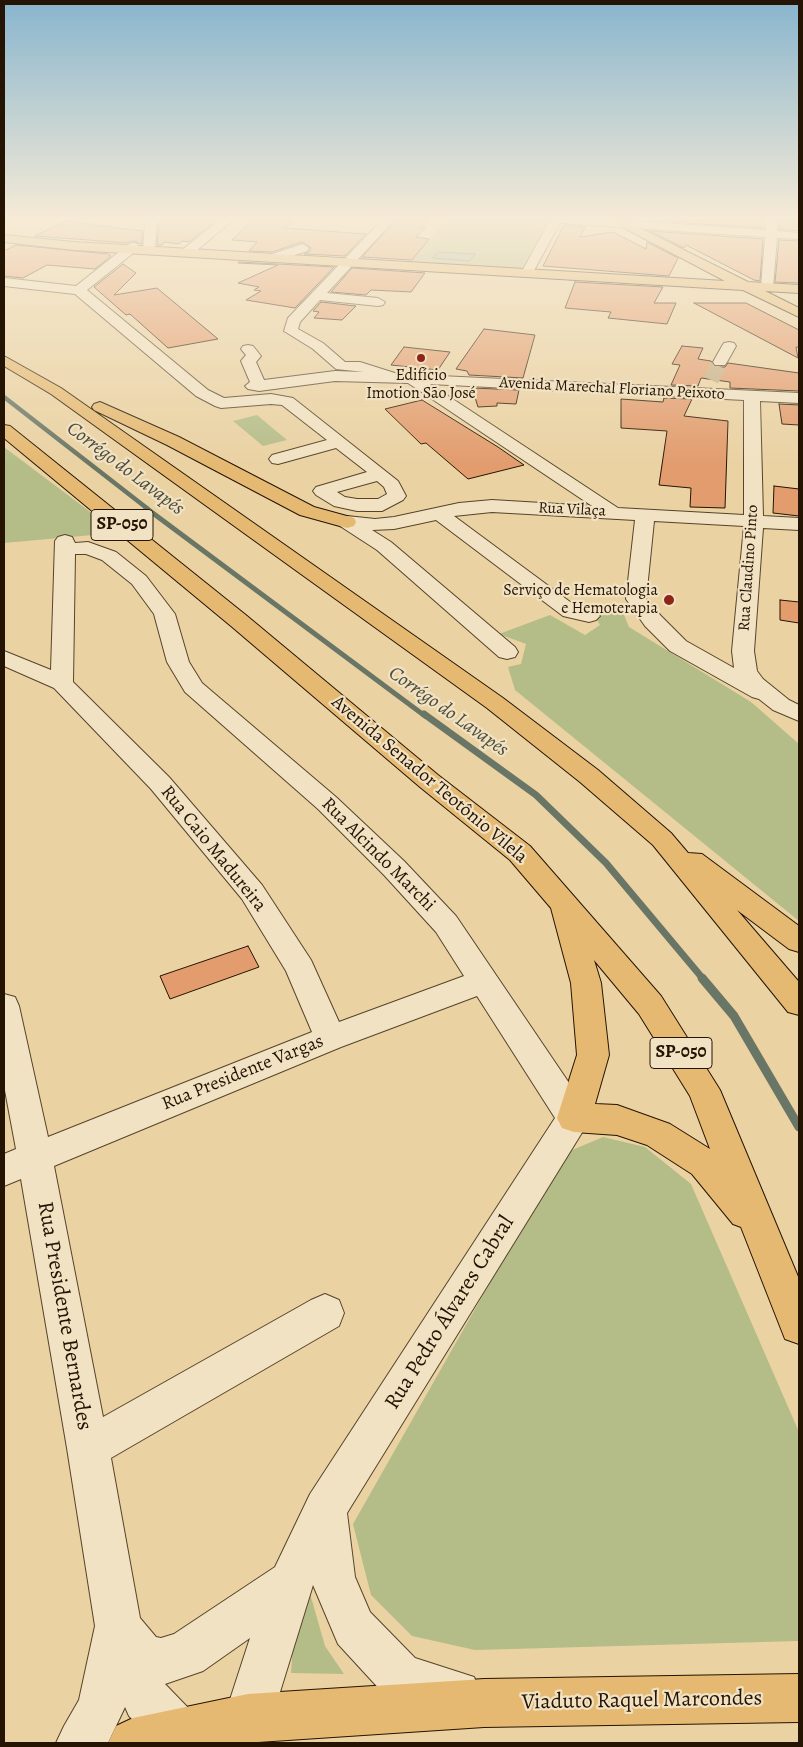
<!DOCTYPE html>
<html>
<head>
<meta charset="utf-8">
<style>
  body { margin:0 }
  #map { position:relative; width:803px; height:1747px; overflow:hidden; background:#ead2a3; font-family:Alegreya,serif }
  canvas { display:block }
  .frame { position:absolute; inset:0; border:5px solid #251401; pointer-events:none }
</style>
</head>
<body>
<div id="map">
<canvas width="803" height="1747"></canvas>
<div class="frame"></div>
</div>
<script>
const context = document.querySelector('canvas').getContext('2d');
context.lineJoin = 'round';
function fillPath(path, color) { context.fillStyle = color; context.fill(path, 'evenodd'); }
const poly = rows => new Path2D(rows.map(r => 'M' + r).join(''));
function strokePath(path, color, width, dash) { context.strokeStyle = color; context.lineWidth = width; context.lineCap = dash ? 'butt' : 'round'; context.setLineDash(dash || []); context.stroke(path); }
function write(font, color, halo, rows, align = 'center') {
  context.font = font + ' Alegreya,serif'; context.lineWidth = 4.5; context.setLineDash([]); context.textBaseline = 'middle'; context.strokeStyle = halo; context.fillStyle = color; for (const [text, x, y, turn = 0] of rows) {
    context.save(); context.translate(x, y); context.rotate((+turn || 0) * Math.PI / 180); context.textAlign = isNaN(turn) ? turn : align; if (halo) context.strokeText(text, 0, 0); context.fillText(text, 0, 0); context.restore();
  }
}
fillPath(poly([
  [445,220,528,220,548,221,521,269,411,262],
  [257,415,287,440,263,446,233,421],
  [4,447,105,523,115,533,4,543],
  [588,605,622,610,629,627,751,702,799,744,799,921,515,690,508,667,521,664,526,644,499,634,550,615,585,635,600,625],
  [603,1137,645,1147,691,1184,799,1432,799,1641,475,1650,412,1636,371,1595,353,1524,563,1154],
  [309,1590,325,1646,344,1674,291,1673,294,1631]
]), '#b4bd88');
const water = poly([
  [438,252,476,254,469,261,433,258,438,252]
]);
fillPath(water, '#98b7a8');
strokePath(water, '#6a7665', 1);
strokePath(poly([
  [4,397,148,509]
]), '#6a7665', 4.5);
strokePath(poly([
  [146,508,425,716]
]), '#6a7665', 5);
strokePath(poly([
  [424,714,536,795,606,863,704,980]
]), '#6a7665', 7);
strokePath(poly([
  [702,978,734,1016,799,1127]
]), '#6a7665', 9);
const building = poly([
  [164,220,217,220,189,242,182,241,179,244,164,242,162,245,157,245,159,224,164,220],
  [253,220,293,220,285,228,366,234,345,256,304,254,309,252,311,248,302,242,272,252,249,251,257,242,232,240,253,220],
  [396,220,427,220,421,227,425,227,416,237,429,239,412,260,362,257,396,220],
  [653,220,757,220,764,228,653,221,653,220],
  [778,220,799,220,799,231,779,229,780,223,778,220],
  [66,221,142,231,142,244,133,241,127,243,35,236,66,221],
  [564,225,585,227,580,237,613,232,646,249,647,242,678,258,669,276,543,266,564,225],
  [650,231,763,239,760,281,754,280,686,245,684,248,650,231],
  [779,240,799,241,799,283,775,282,779,240],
  [16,245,108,254,111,256,95,269,47,265,23,278,4,276,4,251,16,245],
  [239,262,334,267,295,308,246,300,261,291,254,290,259,287,238,283,278,265,238,263,239,262],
  [123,264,136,273,114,295,157,288,218,339,168,348,130,314,126,315,94,287,123,264],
  [352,268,425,273,411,292,371,290,366,295,331,292,352,268],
  [575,282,663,287,654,303,676,303,667,324,608,318,611,312,565,308,575,282],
  [321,302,356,306,342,320,314,318,319,312,313,311,321,302],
  [694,303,746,303,799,330,799,347,796,347,798,358,694,303],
  [484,329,535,335,523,378,469,375,467,371,456,369,484,329],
  [682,346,703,348,698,359,711,361,715,367,725,367,728,363,799,373,799,391,730,388,730,382,701,378,698,386,671,385,680,365,672,364,682,346],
  [404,347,450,352,438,370,391,365,404,347],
  [472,388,519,390,516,404,497,403,497,406,478,407,472,388],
  [664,398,692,399,684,416,728,421,725,508,690,507,691,488,659,485,667,431,621,428,621,399,663,402,664,398],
  [422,400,498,447,524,465,468,479,426,443,421,444,385,409,422,400],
  [779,404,799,405,799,425,782,424,779,404],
  [774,486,799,489,799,516,773,513,774,486],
  [780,600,799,602,799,623,780,620,780,600],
  [248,946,259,967,170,999,160,976,248,946]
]);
fillPath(building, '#e29c6d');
strokePath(building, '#251401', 1);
strokePath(poly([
  [711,380,720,362]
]), '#c3ac83', 16, [16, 8]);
const minor = poly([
  [145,220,157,220,155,250,149,254,143,250,145,220],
  [220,220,233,220,190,256,182,256,180,253,182,250,220,220],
  [382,220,394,220,327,293,378,298,385,302,383,305,378,306,320,300,300,322,298,329,323,343,345,362,360,362,398,374,799,393,799,403,760,401,763,516,799,518,799,530,763,528,754,651,757,671,763,679,789,700,799,705,799,721,773,710,759,699,752,697,670,651,645,626,626,599,635,520,492,512,454,516,577,607,596,612,600,616,596,620,589,622,563,616,436,520,394,529,372,530,391,542,515,647,518,652,515,657,507,659,499,657,377,550,340,526,338,522,340,518,347,516,375,519,394,517,459,503,492,500,592,506,408,383,335,381,259,391,248,389,245,386,250,382,241,361,246,355,241,349,243,346,248,345,253,346,261,356,256,362,264,380,335,371,364,372,336,369,313,349,284,331,288,318,382,220],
  [430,384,744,400,744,515,618,508,430,384],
  [654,521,744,526,732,651,734,668,686,641,661,616,646,599,654,521],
  [550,220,615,220,766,230,766,225,759,220,775,220,778,223,777,231,799,233,799,239,777,238,773,287,767,291,761,287,765,237,560,223,531,276,523,276,521,273,550,220],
  [133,243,137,244,139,247,137,250,87,290,208,390,224,398,271,394,293,398,398,481,406,496,403,500,382,511,357,511,334,506,316,495,313,491,316,487,367,472,336,448,278,464,272,463,269,459,272,455,327,440,282,405,271,404,221,408,215,406,196,396,75,294,4,286,4,278,76,286,129,244,133,243],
  [377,481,384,487,387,494,378,499,357,499,345,497,337,492,377,481],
  [303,244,309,248,307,251,276,261,270,257,272,254,303,244],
  [729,342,734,343,736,346,727,362,725,365,715,365,713,362,722,346,724,343,729,342],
  [65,535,72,537,75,543,88,542,116,552,146,576,175,614,189,662,202,683,336,797,404,861,456,916,586,1108,591,1118,347,1513,355,1577,370,1612,415,1658,474,1677,481,1694,474,1711,457,1718,384,1694,338,1644,313,1585,272,1718,265,1735,248,1742,231,1735,224,1718,250,1638,203,1671,165,1684,197,1717,204,1734,201,1743,155,1743,129,1716,125,1707,108,1743,56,1743,64,1726,79,1700,95,1626,67,1448,21,1179,4,1186,4,1154,16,1149,4,1085,4,994,15,997,19,1006,48,1137,312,1032,286,971,242,899,151,789,54,688,4,666,4,651,51,670,55,541,58,537,65,535],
  [75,554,86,554,102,560,132,584,154,614,167,662,185,692,318,809,384,875,436,932,464,976,339,1022,311,960,262,885,169,777,73,682,75,554],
  [477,996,555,1118,310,1494,275,1567,174,1634,161,1638,156,1637,140,1618,111,1458,339,1326,344,1313,339,1300,325,1294,311,1300,103,1417,54,1166,341,1047,477,996]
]);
const major = poly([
  [609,220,624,220,748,282,799,285,799,293,765,291,799,308,799,317,743,290,74,250,4,242,4,235,74,242,725,281,609,220],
  [799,1674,799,1722,484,1727,243,1743,108,1743,116,1726,133,1718,248,1694,484,1679,799,1674]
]);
const highway = poly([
  [4,356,61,388,503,698,598,770,671,833,688,853,702,854,799,926,799,952,789,949,737,910,799,982,799,1015,788,1012,653,845,580,782,487,708,51,394,4,366,4,356],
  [100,402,179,437,314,507,354,518,356,522,354,526,347,528,300,515,167,445,94,410,92,407,94,404,100,402],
  [4,425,10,426,247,616,438,775,530,846,661,996,720,1090,799,1279,799,1344,785,1339,741,1227,733,1224,692,1174,647,1145,617,1135,574,1132,562,1128,557,1118,577,1055,571,983,551,908,510,860,420,787,231,626,4,438,4,425],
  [594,960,639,1014,690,1096,710,1149,670,1124,617,1105,595,1104,609,1055,601,983,594,960]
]);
strokePath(minor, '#56442a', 2);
strokePath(major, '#251401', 2);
strokePath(highway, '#251401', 2);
fillPath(minor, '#f1e2c3');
fillPath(major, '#e5b972');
fillPath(highway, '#e5b972');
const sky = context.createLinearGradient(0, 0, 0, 465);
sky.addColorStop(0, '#88b5ce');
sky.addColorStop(0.47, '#f6ebd6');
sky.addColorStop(1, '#f6ebd600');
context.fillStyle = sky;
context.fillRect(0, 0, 803, 465);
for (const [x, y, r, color] of [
  [421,358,5,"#8f2418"],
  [669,600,6,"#8f2418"]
]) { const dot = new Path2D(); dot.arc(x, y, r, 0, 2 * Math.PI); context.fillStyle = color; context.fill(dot); strokePath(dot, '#f1e2c3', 2); }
write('16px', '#251401', '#f1e2c3', [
  ["Edifício",421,376],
  ["Imotion São José",421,394],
  ["Serviço de Hematologia",658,591,"right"],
  ["e Hemoterapia",658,609,"right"]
]);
write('16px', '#251401', '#f1e2c3', [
  ["Avenida Marechal Floriano Peixoto",612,389,3],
  ["Rua Vilaça",572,510,3],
  ["Rua Claudino Pinto",749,568,-86]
]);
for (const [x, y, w] of [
  [122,525,62],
  [681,1053,62]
]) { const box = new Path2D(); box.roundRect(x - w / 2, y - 15.5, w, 31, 4); context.fillStyle = '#f1e2c3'; context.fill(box); strokePath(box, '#251401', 1); }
write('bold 18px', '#251401', null, [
  ["SP-050",122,525],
  ["SP-050",681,1053]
]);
write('19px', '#251401', '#f1e2c3', [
  ["Avenida Senador Teotônio Vilela",429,780,40],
  ["Rua Caio Madureira",213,849,51],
  ["Rua Alcindo Marchi",378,855,45],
  ["Rua Presidente Vargas",243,1073,-22]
]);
write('italic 20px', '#4d4d3b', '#f1e2c3', [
  ["Corrégo do Lavapés",125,469,37],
  ["Corrégo do Lavapés",448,712,35]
]);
write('22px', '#251401', '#f1e2c3', [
  ["Rua Pedro Álvares Cabral",450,1313,-58],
  ["Rua Presidente Bernardes",64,1316,80],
  ["Viaduto Raquel Marcondes",642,1701,-1]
]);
</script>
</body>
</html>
